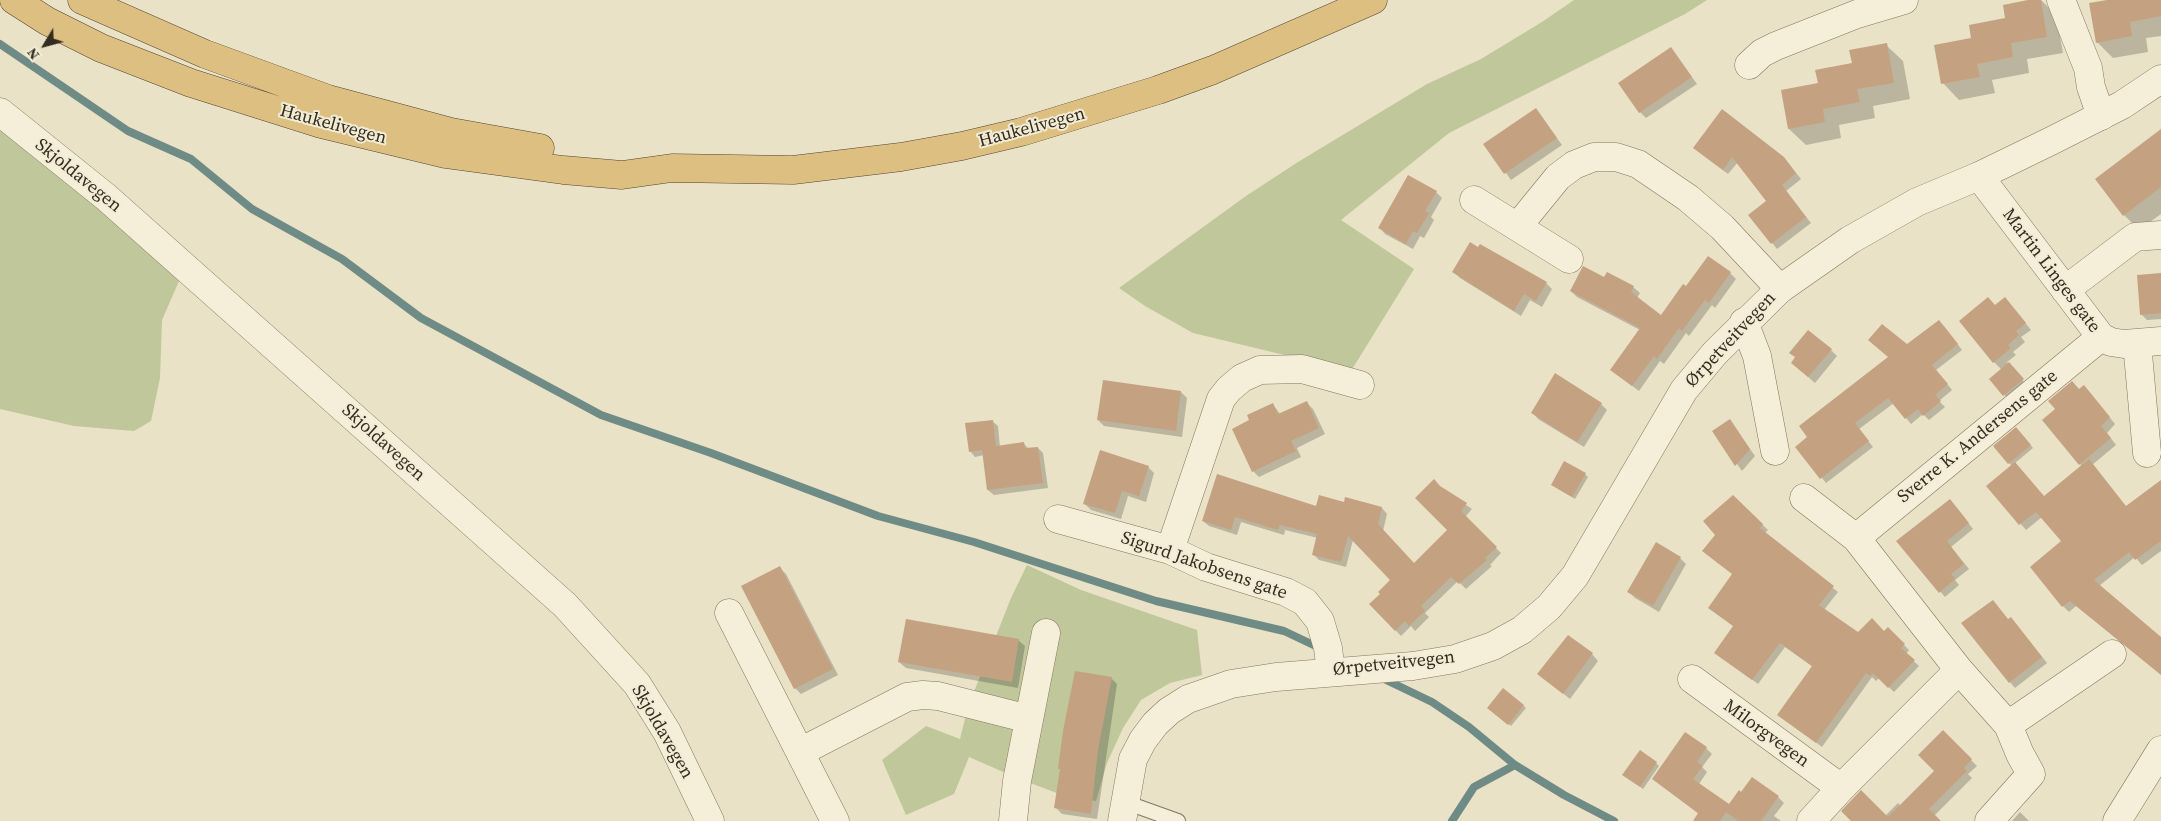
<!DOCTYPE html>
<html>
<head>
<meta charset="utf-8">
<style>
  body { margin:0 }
  #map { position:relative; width:2161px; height:821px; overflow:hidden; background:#eae2c6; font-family:"Source Serif 4",serif }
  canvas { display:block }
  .north { position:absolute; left:20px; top:20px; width:50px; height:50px; -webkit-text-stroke:4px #f2ecd5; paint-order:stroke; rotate:233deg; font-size:14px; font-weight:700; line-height:20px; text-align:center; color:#352c20 }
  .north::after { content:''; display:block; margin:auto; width:18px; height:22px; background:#352c20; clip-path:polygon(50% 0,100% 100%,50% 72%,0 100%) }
</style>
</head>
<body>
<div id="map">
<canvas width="2161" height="821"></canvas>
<div class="north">N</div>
</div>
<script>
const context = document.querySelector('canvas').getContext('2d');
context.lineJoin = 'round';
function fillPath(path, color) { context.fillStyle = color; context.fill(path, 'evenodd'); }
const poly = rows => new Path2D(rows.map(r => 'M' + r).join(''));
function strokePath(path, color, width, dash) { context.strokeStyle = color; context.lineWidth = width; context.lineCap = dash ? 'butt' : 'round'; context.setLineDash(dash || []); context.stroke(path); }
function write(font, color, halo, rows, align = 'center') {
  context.font = font + ' "Source Serif 4",serif'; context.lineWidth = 4; context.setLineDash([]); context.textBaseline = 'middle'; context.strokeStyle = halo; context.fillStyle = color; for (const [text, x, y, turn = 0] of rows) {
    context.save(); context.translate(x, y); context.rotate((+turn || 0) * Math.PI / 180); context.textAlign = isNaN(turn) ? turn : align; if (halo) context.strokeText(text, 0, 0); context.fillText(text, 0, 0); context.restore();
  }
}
fillPath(poly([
  [1574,0,1707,0,1685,14,1449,133,1341,220,1414,269,1351,371,1193,333,1145,306,1119,288,1246,196,1298,162,1427,84,1481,59,1542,22],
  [0,118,183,272,162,320,160,378,151,421,134,431,74,426,0,409],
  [1027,565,1081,590,1197,630,1202,675,1170,683,1141,700,1123,728,1107,763,1096,801,1062,795,1017,778,969,757,954,794,906,815,882,760,926,726,960,739,968,707,1011,598]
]), '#bfc79b');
fillPath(poly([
  [2035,0,2041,0,2056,15,2063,53,2027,59,2029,73,1992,80,1995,93,1959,100,1943,83,1973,39],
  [2114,0,2161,0,2161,36,2146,38,2148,52,2113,58,2097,42],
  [1886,45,1903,61,1910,99,1873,106,1875,118,1839,125,1841,138,1806,145,1789,129,1819,84],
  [1671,48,1697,84,1646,118,1640,112],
  [1536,109,1562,145,1511,180,1485,144],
  [2161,130,2161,214,2139,230,2124,215,2097,179],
  [1700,153,1784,158,1801,179,1786,191,1811,223,1777,249,1750,215,1768,202,1738,162,1728,174],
  [1436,192,1442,198,1431,217,1434,220,1424,238,1420,236,1413,249,1385,234,1379,227],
  [1454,272,1546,283,1552,289,1542,307,1530,300,1521,316,1460,278],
  [1730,273,1736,279,1715,308,1712,305,1689,336,1686,333,1664,364,1660,361,1639,391,1611,370,1640,330,1577,297,1571,291,1605,279,1633,287,1640,293,1637,298,1661,317,1686,288],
  [2161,275,2161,319,2147,320,2141,314],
  [2011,305,2031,330,2021,337,2025,342,2013,352,2016,355,2007,362,2025,383,2007,398,1991,379,2002,370,1994,362,1996,306],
  [1944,326,1962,350,1936,370,1952,390,1939,401,1945,407,1929,420,1923,414,1911,424,1894,403,1859,429,1873,447,1826,483,1797,447,1907,346],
  [1831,350,1837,356,1815,383,1799,369],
  [2080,390,2090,393,2115,424,2107,433,2116,445,2092,465,2126,507,2161,481,2161,551,2142,565,2135,557,2099,586,2161,639,2161,674,2076,606,2069,612,2063,606,2063,542,2042,517,2026,530,1988,486,2012,466,2009,463,2019,431,2033,448,2015,463,2044,497,2082,467,2080,464],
  [1181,392,1187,398,1182,437,1104,426,1098,420],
  [1306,402,1313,409,1325,434,1297,448,1301,457,1259,477,1253,471,1273,405,1281,415],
  [1601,404,1607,410,1584,447,1538,419,1532,412],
  [992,421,998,426,1000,447,1024,444,1029,449,1038,448,1043,453,1048,488,994,495,988,490,984,455,975,457,970,451],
  [1730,421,1755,456,1742,471,1714,432],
  [1148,467,1154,473,1146,502,1128,496,1121,519,1091,510,1085,504],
  [1585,474,1588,477,1575,499,1552,485],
  [1439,487,1472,509,1465,517,1501,553,1490,565,1492,566,1466,589,1458,581,1425,613,1429,617,1415,631,1411,626,1401,636,1371,605,1382,594,1391,581,1353,540,1346,567,1319,560,1313,554,1318,538,1285,530,1284,535,1241,522,1237,535,1209,526,1203,521,1345,503,1382,508,1387,514,1383,531,1414,565,1449,530],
  [1733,497,1768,530,1764,534,1838,592,1824,610,1858,634,1884,633,1888,629,1909,650,1906,654,1919,666,1894,692,1879,678,1876,681,1872,677,1822,747,1779,715,1813,667,1785,647,1758,684,1715,652,1734,626,1733,575,1717,535],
  [1955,506,1973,529,1951,547,1969,569,1955,580,1959,585,1945,597,1898,541],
  [1680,558,1686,564,1659,612,1635,598,1629,592],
  [780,568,786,574,838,675,801,694,795,688],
  [2008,620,2016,624,2047,663,2015,688,2010,682],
  [1018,640,1025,646,1018,688,906,668,899,662],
  [1592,654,1598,661,1570,699,1539,674],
  [1111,678,1117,684,1097,819,1062,814,1055,807],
  [1523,705,1526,708,1511,726,1492,710],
  [1943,732,1977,766,1968,774,1972,778,1934,816,1939,821,1851,821,1885,816,1898,803,1901,806,1935,771],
  [1706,748,1712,754,1702,767,1707,772,1699,784,1730,805,1778,797,1784,803,1774,816,1781,821,1696,821,1699,814,1653,779],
  [1656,763,1659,766,1643,789,1624,775],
  [2020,812,2029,821,2012,821]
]), '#0003');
strokePath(poly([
  [0,44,128,131,191,159,252,209,342,259,421,318,601,415,711,453,878,516,974,542,1156,601,1284,631,1322,649],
  [1382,678,1432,702,1469,727,1515,765,1564,795,1614,821],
  [1452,821,1474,787,1515,765]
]), '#6f8b86', 8);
fillPath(poly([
  [2028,0,2041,0,2047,37,2011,43,2013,57,1977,64,1980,77,1941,84,1934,45,1971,38,1969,25,2005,18,2003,5],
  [2107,0,2161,0,2161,16,2130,22,2132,36,2096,43,2089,3],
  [1887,43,1894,83,1857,89,1860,102,1823,109,1825,122,1788,129,1781,90,1818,83,1815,70,1852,63,1849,50],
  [1671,47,1692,77,1639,113,1618,83],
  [1536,108,1557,138,1504,174,1483,144],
  [1722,109,1784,157,1796,173,1782,185,1806,217,1771,244,1748,215,1766,201,1732,157,1723,170,1693,148],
  [2161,129,2161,187,2123,216,2095,179],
  [1408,175,1437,191,1425,211,1429,213,1417,233,1413,231,1406,244,1378,228],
  [1470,242,1478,247,1480,244,1547,282,1536,301,1524,294,1514,311,1452,272],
  [1708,256,1731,272,1709,303,1705,300,1682,331,1679,328,1657,359,1654,356,1632,386,1610,370,1640,328,1570,291,1583,266,1604,277,1607,272,1634,286,1631,292,1661,315,1683,284,1686,286],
  [2161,273,2161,313,2140,315,2137,275],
  [1988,297,1995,305,2005,297,2026,323,2016,331,2019,335,2008,345,2011,348,1993,363,1959,321],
  [1939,320,1958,344,1932,365,1948,384,1935,395,1941,401,1923,416,1918,409,1905,419,1888,398,1855,423,1869,441,1820,479,1795,447,1807,437,1799,426,1888,357,1868,340,1882,324,1907,344],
  [1808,330,1832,349,1808,377,1791,363,1795,357,1789,353],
  [2009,362,2024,379,2003,396,1989,379],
  [1555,373,1602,403,1577,442,1531,413],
  [1103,380,1181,391,1176,431,1097,420],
  [2072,381,2079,389,2084,385,2110,417,2101,426,2111,438,2079,465,2042,420,2055,409,2048,401],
  [1307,401,1319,428,1291,441,1296,451,1252,472,1232,429,1249,420,1247,415,1273,403,1278,414],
  [1730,419,1750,449,1735,466,1712,431],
  [993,420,996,446,1024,442,1025,448,1038,447,1043,483,987,490,982,450,969,452,965,423],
  [2016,427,2031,445,2008,464,1993,446],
  [1100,450,1149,466,1139,496,1122,491,1115,513,1083,504],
  [2089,459,2126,506,2161,480,2161,541,2135,560,2129,552,2094,580,2161,637,2161,675,2070,601,2062,607,2030,567,2061,541,2036,512,2019,525,1986,486,2015,462,2044,496],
  [1564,461,1586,473,1572,497,1551,485],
  [1217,474,1316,506,1319,495,1344,502,1345,497,1382,507,1378,524,1414,563,1447,530,1415,498,1434,479,1440,486,1467,503,1461,511,1497,547,1485,558,1487,560,1459,584,1451,577,1421,606,1425,611,1409,626,1405,621,1395,631,1369,604,1380,594,1378,592,1390,580,1348,536,1341,562,1312,555,1317,534,1280,525,1278,530,1235,517,1231,530,1202,521],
  [1733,495,1763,524,1760,528,1834,586,1819,605,1858,632,1872,618,1884,631,1888,627,1905,644,1901,648,1915,660,1888,688,1873,673,1870,676,1866,673,1816,743,1777,715,1812,666,1780,643,1752,680,1714,653,1733,626,1708,608,1732,574,1702,551,1715,535,1703,521],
  [1950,499,1969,523,1947,541,1964,564,1951,574,1955,579,1939,593,1896,541],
  [1656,542,1681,557,1653,606,1627,592],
  [780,566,833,669,794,689,741,586],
  [1993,600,2008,619,2011,617,2042,657,2009,683,1961,623],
  [906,619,1019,639,1012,682,898,662],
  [1568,635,1593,653,1563,694,1537,674],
  [1075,671,1112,677,1098,750,1091,814,1054,808,1060,769,1058,769,1063,731],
  [1503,688,1524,705,1508,725,1487,708],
  [1943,730,1972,759,1964,768,1967,771,1929,809,1941,821,1851,821,1841,811,1861,790,1888,817,1934,771,1918,755],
  [1685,732,1707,747,1697,762,1703,766,1693,779,1729,804,1739,790,1741,792,1752,777,1779,796,1761,821,1738,821,1726,812,1720,821,1693,821,1698,813,1652,779],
  [1640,750,1657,762,1640,787,1622,775]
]), '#c4a180');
const service = poly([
  [1125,802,1178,821]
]);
const minor = poly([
  [2061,0,2088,68,2091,87,2101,116],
  [1749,65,1762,53,1776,46,1857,14,1904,0],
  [1979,176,2101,337,2111,342,2124,344,2161,341],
  [1474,200,1569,259],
  [1518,226,1558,177,1574,165,1594,157,1616,157,1638,164,1688,198,1722,227,1780,289],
  [2065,290,2135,237,2161,235],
  [1744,322,1757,356,1775,451],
  [2101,337,1856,538,1959,670,2008,725,2112,654],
  [2137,343,2147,453],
  [1804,498,1856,538],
  [1058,519,1170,550,1206,567,1286,592,1305,602,1320,621,1328,648,1331,672],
  [1170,550,1221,399,1229,389,1242,378,1260,370,1302,369,1360,385],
  [729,613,835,821],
  [1692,679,1841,788,1959,670],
  [800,752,907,697,923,695,938,696,1029,719],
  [1013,821,1017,781,1046,633],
  [1811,821,1841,788],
  [1989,821,2031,774,2020,754,2008,725],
  [2117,821,2161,750]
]);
const tertiary = poly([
  [0,112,106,197,565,605,637,684,667,732,710,821],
  [1122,821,1133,759,1143,740,1155,724,1169,711,1188,699,1231,684,1276,677,1413,666,1455,659,1493,646,1522,630,1549,607,1575,576,1684,390,1715,353,1780,289,1850,240,1917,202,1979,176,2051,141,2122,105,2161,79]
]);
const trunk = poly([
  [14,0,47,21,101,48,191,83,321,124,445,154,563,170,622,175,672,168,793,170,901,157,962,146,1021,132,1158,90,1213,70,1373,0],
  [82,0,205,54,328,99,451,132,540,148]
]);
strokePath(service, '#84755e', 16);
strokePath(minor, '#84755e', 29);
strokePath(tertiary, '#84755e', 29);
strokePath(trunk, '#524331', 29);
strokePath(service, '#f5efd9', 14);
strokePath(minor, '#f5efd9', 28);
strokePath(tertiary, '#f5efd9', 28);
strokePath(trunk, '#ddc081', 28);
write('18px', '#352c20', '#f2ecd5', [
  ["Haukelivegen",333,125,15],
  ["Haukelivegen",1032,128,-15],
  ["Skjoldavegen",78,176,39],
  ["Martin Linges gate",2051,271,53],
  ["Ørpetveitvegen",1731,340,-47],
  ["Sverre K. Andersens gate",1978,437,-39],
  ["Skjoldavegen",383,443,42],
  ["Sigurd Jakobsens gate",1204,566,19],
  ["Ørpetveitvegen",1394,664,-6],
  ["Skjoldavegen",662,732,60],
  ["Milorgvegen",1766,734,36]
]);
</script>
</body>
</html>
